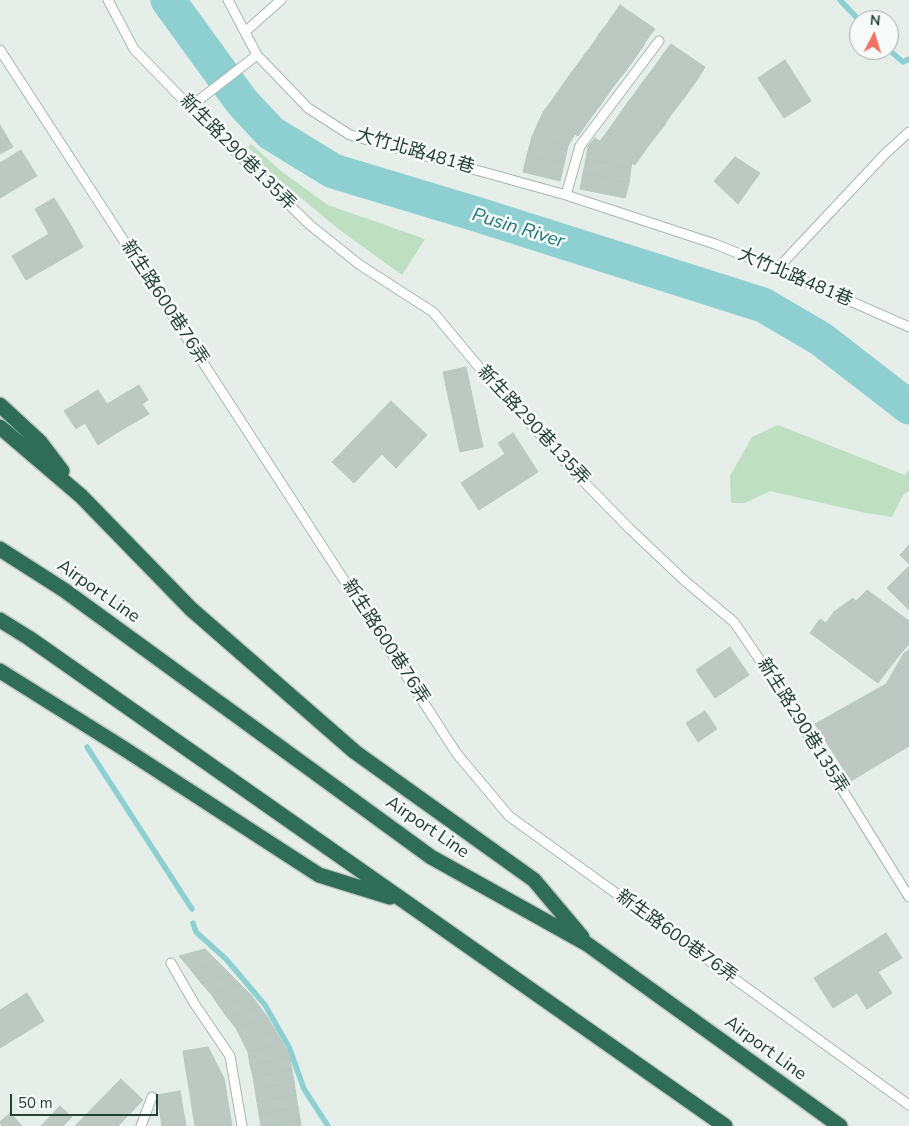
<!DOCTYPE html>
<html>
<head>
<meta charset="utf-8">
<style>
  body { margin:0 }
  #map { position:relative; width:909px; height:1126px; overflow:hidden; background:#e5eee9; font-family:"Nunito Sans",sans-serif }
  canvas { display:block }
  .north { position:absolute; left:849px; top:10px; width:50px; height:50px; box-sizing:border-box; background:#f6faf8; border:1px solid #a2b0aa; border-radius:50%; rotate:5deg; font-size:14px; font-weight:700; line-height:20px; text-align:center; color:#244135 }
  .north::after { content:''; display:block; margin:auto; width:18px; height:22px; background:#f17261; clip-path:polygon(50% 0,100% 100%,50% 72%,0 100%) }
  .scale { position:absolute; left:10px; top:1094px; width:148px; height:22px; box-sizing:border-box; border:2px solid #244135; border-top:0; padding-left:6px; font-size:15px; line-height:18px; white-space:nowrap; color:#244135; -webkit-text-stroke:4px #f6faf8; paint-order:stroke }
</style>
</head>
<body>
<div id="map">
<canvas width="909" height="1126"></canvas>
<div class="north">N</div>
<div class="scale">50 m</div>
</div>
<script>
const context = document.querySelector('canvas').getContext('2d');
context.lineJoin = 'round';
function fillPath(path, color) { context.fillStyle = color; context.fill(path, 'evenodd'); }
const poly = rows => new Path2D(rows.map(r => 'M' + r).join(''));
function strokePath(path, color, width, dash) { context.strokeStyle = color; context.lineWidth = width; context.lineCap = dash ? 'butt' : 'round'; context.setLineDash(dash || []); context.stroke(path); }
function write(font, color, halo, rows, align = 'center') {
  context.font = font + ' "Nunito Sans","Noto Sans TC",sans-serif'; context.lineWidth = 5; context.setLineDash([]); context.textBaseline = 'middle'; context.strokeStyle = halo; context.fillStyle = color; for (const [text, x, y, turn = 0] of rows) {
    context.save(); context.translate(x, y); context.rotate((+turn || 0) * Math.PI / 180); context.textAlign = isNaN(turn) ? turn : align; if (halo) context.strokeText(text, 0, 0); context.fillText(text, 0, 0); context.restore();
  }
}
fillPath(poly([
  [251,144,281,171,328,205,425,239,402,275,337,228,269,171,248,147],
  [778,425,905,475,909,469,909,491,903,495,892,517,866,513,770,491,745,503,731,503,730,476,752,437]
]), '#bfdfc3');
strokePath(poly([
  [840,0,859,20],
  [889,50,903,62,909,59],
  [87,747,192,909],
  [193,923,196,932,226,959,265,1005,289,1047,304,1089,328,1126]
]), '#8ed0d2', 5.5);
strokePath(poly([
  [168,0,242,102,271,133,333,171,479,215,763,305,821,339,909,407]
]), '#8ed0d2', 35);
const building = poly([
  [620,5,655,29,648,38,613,15,620,5],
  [613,15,648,38,642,48,607,24,613,15],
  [607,24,642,48,635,58,599,34,607,24],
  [599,34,635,58,628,68,592,45,599,34],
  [671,44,705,67,699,77,664,53,671,44],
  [592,45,628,68,620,78,585,54,592,45],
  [664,53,699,77,692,87,657,63,664,53],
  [585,54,620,78,613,87,578,64,585,54],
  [785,60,811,101,784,118,758,78,785,60],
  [657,63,692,87,685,97,649,74,657,63],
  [578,64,613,87,606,97,571,73,578,64],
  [571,73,606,97,599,107,564,83,571,73],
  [649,74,685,97,677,107,642,83,649,74],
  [564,83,599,107,592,116,557,93,564,83],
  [642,83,677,107,670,116,635,93,642,83],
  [557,93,592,116,585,126,550,103,557,93],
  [635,93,670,116,664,126,628,102,635,93],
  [628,102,664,126,656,136,621,112,628,102],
  [550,103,585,126,578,136,543,112,550,103],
  [543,112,575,134,568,146,532,137,543,112],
  [621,112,656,136,649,145,614,122,621,112],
  [614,122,649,145,642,155,607,132,614,122],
  [0,125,13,147,0,154,0,125],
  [607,132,642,155,635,165,600,141,607,132],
  [532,137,568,146,564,164,527,155,532,137],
  [595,138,632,163,631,168,586,159,588,146,595,138],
  [21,150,37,176,0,198,0,163,21,150],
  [527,155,564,164,560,181,523,172,527,155],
  [735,157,760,173,738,204,714,181,735,157],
  [586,159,631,168,629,183,583,173,586,159],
  [583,173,629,183,625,198,580,189,583,173],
  [54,198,69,222,49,234,35,209,54,198],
  [69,222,83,247,26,280,12,256,69,222],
  [466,367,483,447,460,452,443,372,466,367],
  [139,385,148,400,142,404,149,414,118,432,102,407,139,385],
  [98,390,107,404,102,407,118,432,98,445,85,423,76,429,64,411,98,390],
  [391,401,427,435,396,468,382,454,354,483,332,462,391,401],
  [513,433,538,472,479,510,461,483,505,454,498,443,513,433],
  [909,545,909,564,900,555,909,545],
  [908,567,909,569,909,610,887,588,908,567],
  [867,590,909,621,909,644,897,658,834,612,853,598,856,601,867,590],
  [834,612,897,658,878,683,810,633,820,619,826,623,834,612],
  [730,647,749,675,715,698,696,670,730,647],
  [909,650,909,746,851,781,815,724,886,684,904,653,909,650],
  [705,711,717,729,698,742,686,723,705,711],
  [886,933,902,958,878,972,892,993,867,1009,857,993,833,1008,814,978,886,933],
  [205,949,218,962,191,970,179,956,205,949],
  [218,962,231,975,201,983,191,970,218,962],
  [231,975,240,984,211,994,201,983,231,975],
  [240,984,251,995,219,1006,211,994,240,984],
  [27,993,44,1021,0,1048,0,1010,27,993],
  [251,995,260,1007,227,1017,219,1006,251,995],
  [260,1007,268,1018,236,1028,227,1017,260,1007],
  [268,1018,275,1030,242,1040,236,1028,268,1018],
  [275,1030,283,1043,248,1052,242,1040,275,1030],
  [283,1043,290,1057,250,1065,248,1052,283,1043],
  [208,1047,224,1078,232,1126,195,1126,183,1051,208,1047],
  [290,1057,292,1070,253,1077,250,1065,290,1057],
  [292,1070,294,1082,255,1089,253,1077,292,1070],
  [121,1079,143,1100,118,1126,75,1126,121,1079],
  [294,1082,296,1095,257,1102,255,1089,294,1082],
  [180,1091,186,1126,162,1126,157,1095,180,1091],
  [296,1095,298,1107,259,1114,257,1102,296,1095],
  [60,1106,72,1117,63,1126,41,1126,60,1106],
  [298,1107,300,1119,261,1126,259,1114,298,1107],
  [10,1113,22,1126,2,1126,0,1122,10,1113],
  [300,1119,301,1126,262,1126,300,1119]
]);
fillPath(building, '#bbc9c2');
strokePath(building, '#b8c8bf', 1);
const service = poly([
  [108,0,134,49,190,107,310,225,360,265,433,312,483,372,580,478,630,529,685,581,734,622,783,694,909,897],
  [228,0,257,55,308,108,350,135,566,195,715,244,777,269,909,327],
  [245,32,281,0],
  [0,50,457,754,509,816,909,1105],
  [190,107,257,55],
  [566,195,580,146,659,41],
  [777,269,885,154,909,132],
  [171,963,194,1003,230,1056,242,1126],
  [141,1126,152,1097]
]);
const motorway = poly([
  [0,405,40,442,62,471],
  [0,427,81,496,191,609,355,752,534,880,582,937],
  [0,549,64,590,431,857,587,944,840,1126],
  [0,620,29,638,725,1126],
  [0,671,123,748,319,875,390,897]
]);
strokePath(service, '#a7b7af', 11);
strokePath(motorway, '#c2cac6', 18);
strokePath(service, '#fff', 9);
strokePath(motorway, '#306d58', 15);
write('18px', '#244135', '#f6faf8', [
  ["大竹北路481巷",415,152,16],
  ["新生路290巷135弄",237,153,45],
  ["大竹北路481巷",795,278,23],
  ["新生路600巷76弄",164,303,57],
  ["新生路290巷135弄",533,426,47],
  ["Airport Line",98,592,35],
  ["新生路600巷76弄",385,642,57],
  ["新生路290巷135弄",802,726,58],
  ["Airport Line",427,828,34],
  ["新生路600巷76弄",676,937,36],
  ["Airport Line",765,1049,36]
]);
write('italic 19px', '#1e797d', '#f6faf8', [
  ["Pusin River",518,229,17]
]);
</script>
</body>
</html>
